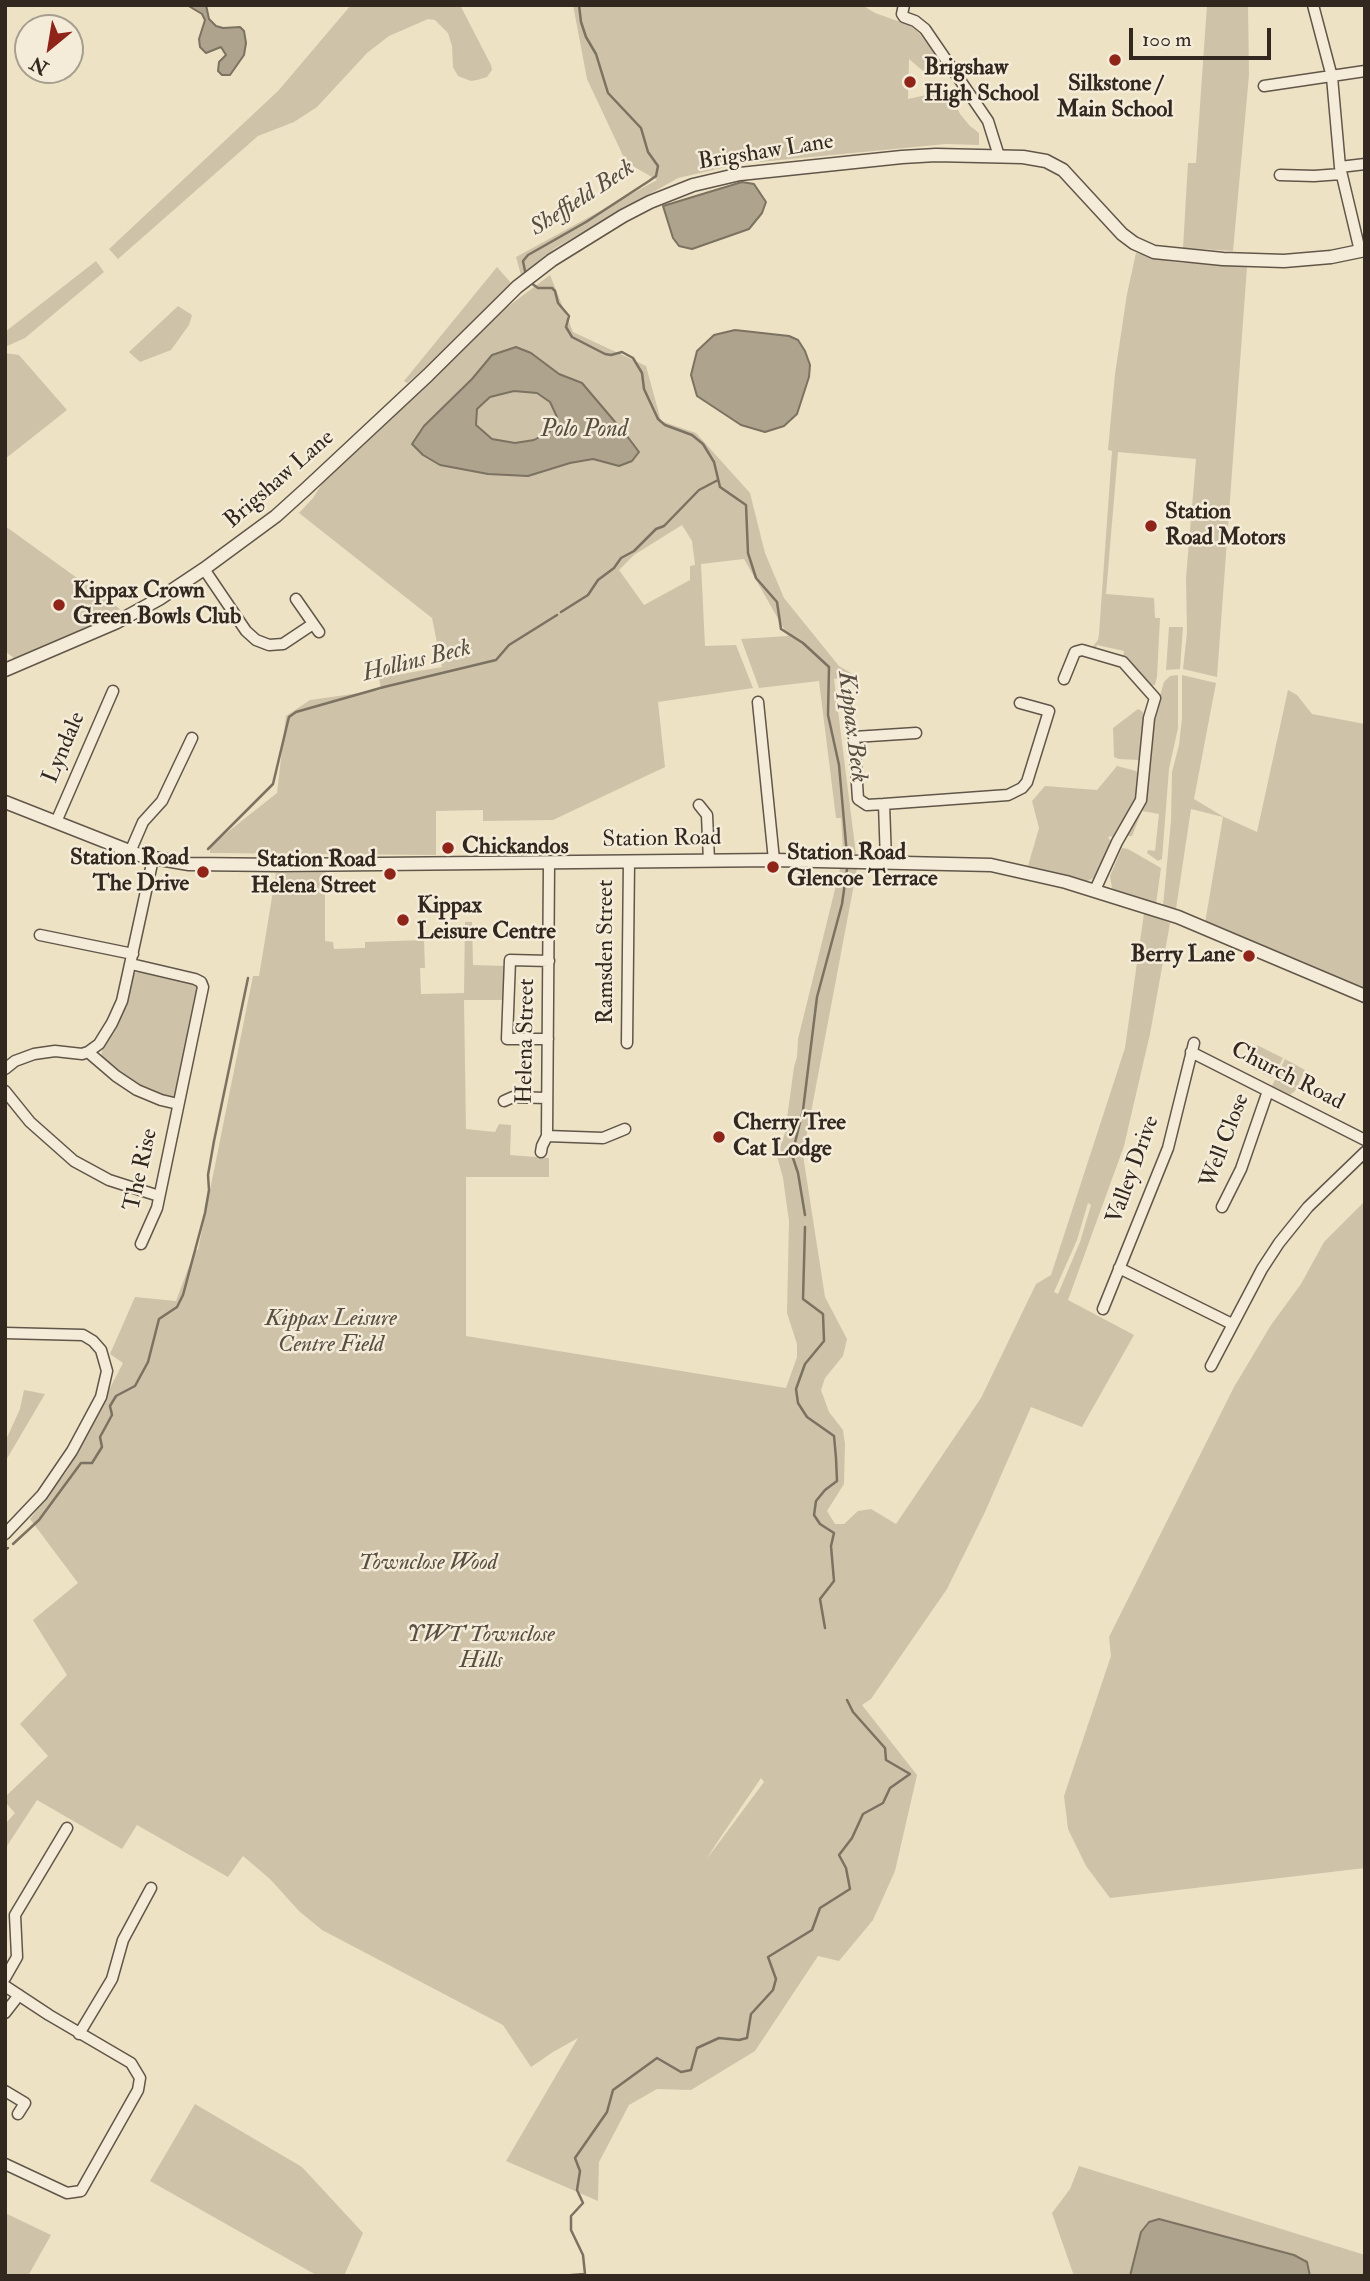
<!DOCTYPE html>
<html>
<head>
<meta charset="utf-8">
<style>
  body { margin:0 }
  #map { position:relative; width:1370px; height:2281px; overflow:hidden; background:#eee2c4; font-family:"IM FELL Double Pica",serif }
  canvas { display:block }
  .frame { position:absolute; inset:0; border:7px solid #322820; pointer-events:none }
  .north { position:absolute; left:14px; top:14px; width:70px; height:70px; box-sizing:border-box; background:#f4ecd9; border:2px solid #a69e8f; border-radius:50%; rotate:210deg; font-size:19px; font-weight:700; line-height:28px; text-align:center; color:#322820 }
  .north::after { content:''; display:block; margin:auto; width:24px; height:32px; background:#8f2418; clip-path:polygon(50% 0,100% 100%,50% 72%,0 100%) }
  .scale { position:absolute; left:1129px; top:28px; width:142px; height:32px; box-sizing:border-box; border:4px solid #322820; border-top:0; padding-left:9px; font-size:21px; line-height:24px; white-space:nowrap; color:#322820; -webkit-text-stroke:5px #f4ecd9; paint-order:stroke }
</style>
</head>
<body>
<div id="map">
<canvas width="1370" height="2281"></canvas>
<div class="frame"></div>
<div class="north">N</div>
<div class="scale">100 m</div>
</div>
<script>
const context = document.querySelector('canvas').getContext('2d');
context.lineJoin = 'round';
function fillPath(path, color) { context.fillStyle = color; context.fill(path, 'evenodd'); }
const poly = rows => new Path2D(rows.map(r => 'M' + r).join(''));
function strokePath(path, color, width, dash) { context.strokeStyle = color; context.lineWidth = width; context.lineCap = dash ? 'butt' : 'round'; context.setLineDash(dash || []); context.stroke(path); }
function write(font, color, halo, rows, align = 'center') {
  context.font = font + ' "IM FELL Double Pica",serif'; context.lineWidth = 5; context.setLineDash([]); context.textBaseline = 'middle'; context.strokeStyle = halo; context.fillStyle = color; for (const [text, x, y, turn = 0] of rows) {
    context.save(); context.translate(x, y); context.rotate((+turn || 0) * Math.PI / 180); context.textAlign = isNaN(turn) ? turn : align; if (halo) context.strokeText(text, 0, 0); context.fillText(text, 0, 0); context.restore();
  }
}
fillPath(poly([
  [351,5,460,5,491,65,492,70,487,77,477,80,471,81,458,76,453,67,452,46,448,33,435,20,428,19,389,36,367,53,317,107,294,122,258,136,118,259,109,249,278,91],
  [573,5,862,5,875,13,909,25,919,33,937,57,923,71,909,59,908,99,944,91,953,98,960,114,970,126,979,133,979,145,946,144,739,164,678,178,555,248,521,275,516,257,657,180,626,162,587,79],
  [1207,5,1248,5,1249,75,1233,251,1183,248,1188,163,1196,163],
  [1136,253,1174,262,1247,267,1217,677,1183,669,1187,633,1186,578,1196,459,1118,452,1106,594,1154,598,1155,618,1160,618,1157,677,1155,685,1150,686,1133,665,1123,658,1124,651,1097,645,1095,651,1091,649,1098,640,1099,634,1112,451,1108,450,1115,374,1127,294],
  [96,261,104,272,25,338,5,347,5,332],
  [497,267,511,283,428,365,407,383,404,381],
  [550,275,573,332,646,366,661,421,696,433,750,493,765,553,784,598,839,666,856,676,834,679,856,854,843,853,841,818,836,818,819,681,759,688,743,644,741,639,788,636,744,559,701,564,705,646,736,645,753,688,658,702,665,767,553,820,483,821,483,810,436,811,436,855,210,853,210,846,277,793,286,716,310,700,381,690,379,678,442,667,432,618,299,513,313,498,325,479,506,308],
  [531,353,559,374,582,383,599,404,620,465,593,459,570,463,528,476,488,474,440,465,472,379,492,355],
  [682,525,692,541,695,565,690,566,690,580,644,605,619,570,634,555],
  [178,306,192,315,189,325,171,350,140,362,129,352],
  [5,353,19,355,67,410,5,459],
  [514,391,537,393,550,402,557,417,550,431,534,440,515,443,492,439,476,425,477,409,490,397],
  [5,526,120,609,81,630,15,659,5,651],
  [1169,627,1183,627,1180,669,1166,670],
  [1178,675,1178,728,1169,769,1162,859,1158,861,1147,853,1148,850,1155,851,1159,814,1142,811,1132,836,1124,836,1140,811,1155,713,1164,682,1170,676],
  [1182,675,1216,683,1194,799,1224,817,1257,832,1288,690,1297,695,1312,714,1365,724,1365,990,1205,923,1223,817,1191,809,1176,909,1163,906,1171,821,1172,772,1179,745,1182,718],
  [1138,709,1143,712,1145,722,1140,760,1119,759,1114,757,1113,728],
  [1117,766,1136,771,1140,775,1138,794,1114,838,1110,836,1108,838,1112,841,1094,878,1087,881,1028,866,1039,828,1032,801,1045,786,1097,790],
  [1122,848,1128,849,1161,868,1156,904,1119,892,1112,888,1110,876],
  [857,868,803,1155,825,1297,847,1339,843,1356,825,1378,821,1390,829,1412,843,1430,845,1444,844,1484,827,1511,835,1524,844,1524,858,1511,871,1509,896,1524,981,1398,1036,1284,1051,1275,1125,1048,1144,913,1170,923,1150,1034,1124,1146,1068,1300,1134,1335,1082,1427,1031,1407,985,1512,947,1589,871,1699,862,1705,917,1775,895,1871,873,1920,839,1961,818,1956,755,2051,691,2090,657,2089,629,2105,599,2162,598,2201,506,2161,578,2038,553,2052,531,2067,503,2025,322,1930,299,1911,270,1879,243,1856,228,1877,137,1825,122,1849,37,1800,5,1849,5,1824,15,1813,5,1802,5,1797,48,1756,20,1724,67,1675,33,1620,78,1583,30,1519,67,1471,123,1363,110,1354,135,1297,176,1301,195,1250,198,1250,253,976,259,976,276,873,325,872,330,876,331,888,325,889,325,941,333,942,334,949,365,948,365,942,424,940,425,968,420,968,421,994,464,993,465,922,472,922,473,965,506,966,505,1000,464,1000,466,1129,495,1132,499,1124,511,1125,510,1155,549,1158,549,1177,466,1177,466,1336,786,1388,797,1357,797,1344,787,1313,789,1221,783,1178,777,1156,785,1133,794,1067,797,1057,798,1039,840,869],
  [1088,1203,1091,1205,1080,1242,1058,1294,1054,1292,1077,1240],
  [761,1778,764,1782,706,1860,716,1844],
  [140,971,194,982,199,986,175,1097,173,1098,150,1092,124,1077,101,1057,103,1045,133,974],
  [1257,1045,1283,1058,1272,1078,1254,1069],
  [1285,1059,1305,1070,1295,1091,1290,1095,1272,1086],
  [1365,1201,1365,1868,1110,1898,1086,1866,1068,1829,1064,1796,1111,1656,1109,1637,1234,1387,1271,1325,1301,1284,1324,1242],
  [24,1390,45,1394,5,1462,5,1442,20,1409],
  [195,2104,302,2167,363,2233,344,2276,318,2276,150,2181],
  [1079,2166,1365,2255,1365,2276,1310,2276,1307,2262,1141,2232,1130,2276,1074,2276,1052,2213,1070,2189],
  [5,2213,51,2235,28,2276,5,2276]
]), '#cec2a8');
const water = poly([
  [187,5,206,5,209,19,216,26,223,28,240,27,244,31,246,43,244,55,230,75,222,75,218,71,219,62,226,55,221,47,206,53,200,47,199,39,205,20,202,14,187,5],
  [742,182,754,184,766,202,762,213,749,229,692,249,679,246,673,238,663,206,742,182],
  [735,330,789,336,798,340,805,351,810,365,809,377,797,414,784,426,765,432,741,425,697,396,691,375,697,351,714,335,735,330],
  [516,347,531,353,559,374,582,383,627,436,639,452,632,461,619,466,593,459,570,463,528,476,488,474,440,465,423,455,412,444,424,426,472,379,492,355,516,347],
  [514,391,537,393,550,402,557,417,550,431,534,440,515,443,492,439,476,425,477,409,490,397,514,391],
  [1159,2219,1294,2255,1307,2262,1310,2276,1130,2276,1141,2232,1149,2222,1159,2219]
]);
fillPath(water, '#aea38c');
strokePath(water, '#7c7261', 2);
strokePath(poly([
  [525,271,523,261,528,255,586,222,649,181,656,176,658,166,648,152,641,128,608,93,596,54,586,37,581,22,579,5],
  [531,283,538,288,552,288,555,291,558,303,569,316,566,327,572,337,605,354,611,355,622,352,633,358,642,373,644,389,658,419,665,425,692,435,703,444,714,462,720,487,746,505,748,553,756,578,777,602,781,629,803,643,829,667,828,715,839,765,847,855],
  [561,612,588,595,598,580,614,568,621,558,634,551,656,529,664,526,699,490,718,480],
  [208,849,273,784,287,725,289,717,296,712,384,687,496,660,509,645,557,615],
  [805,1215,798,1173,792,1155,803,1110,817,997,842,904,847,869],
  [805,1227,803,1299,823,1314,824,1341,805,1364,796,1389,798,1403,807,1417,834,1436,836,1458,837,1481,825,1490,816,1501,814,1515,820,1524,834,1533,831,1546,834,1581,820,1599,825,1628],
  [13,1544,39,1520,81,1463,92,1463,102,1447,100,1437,112,1415,110,1406,116,1396,135,1386,148,1362,159,1319,177,1307,183,1295,205,1213,209,1190,208,1175,214,1141,248,978],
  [5,1550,8,1548],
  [559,2276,585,2274,583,2255,571,2230,571,2216,583,2203,577,2190,580,2171,575,2158,607,2112,613,2090,657,2058,681,2072,691,2070,697,2048,719,2038,739,2040,747,2038,751,2014,773,1990,776,1979,768,1957,812,1930,820,1908,850,1889,846,1868,839,1855,852,1838,863,1814,883,1803,890,1788,910,1774,886,1760,885,1748,853,1712,847,1700]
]), '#7c7261', 2.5);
const minor = poly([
  [904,5,902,14,904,17,915,21,925,29,988,121,999,156],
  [1313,5,1332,77,1340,167,1360,251],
  [1264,86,1365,71],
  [1340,167,1365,164],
  [1280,175,1314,176,1341,174],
  [204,569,246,631,256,640,269,645,283,644,313,624],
  [296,599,319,632],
  [1064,679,1075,652,1082,650,1123,662,1155,698,1149,718,1141,800,1117,842,1095,890],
  [758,702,774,860],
  [884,804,867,805,858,799,854,737,916,733],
  [699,805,707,815,709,861],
  [56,822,113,691],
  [130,852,143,822,162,801,192,738],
  [886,861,884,804,1008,795,1022,788,1027,782,1049,711,1020,703],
  [40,935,133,954],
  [131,964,195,979,201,982,203,987,157,1208,141,1244],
  [548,1039,507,1039,510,960,549,961],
  [627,1043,629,861],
  [88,1052,116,1076,137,1090,161,1100,178,1104],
  [1191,1052,1365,1140],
  [5,1069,15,1061,34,1054,55,1051,82,1054,88,1052,99,1044,112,1023,122,1001,153,859],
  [5,1091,30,1122,74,1161,109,1180,159,1196],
  [504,1101,513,1097,546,1098],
  [547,1136,549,863],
  [547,1136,603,1138,625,1129],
  [541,1152,542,1146,547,1136],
  [1222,1207,1241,1169,1268,1091],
  [1119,1268,1232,1324],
  [1103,1309,1168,1148,1194,1043],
  [5,1333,83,1335,93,1341,101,1350,107,1371,101,1397,72,1451,42,1495,5,1534],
  [1211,1366,1262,1269,1279,1243,1308,1207,1365,1152],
  [5,1978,17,1957,15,1915,67,1828],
  [5,1986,49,2015,131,2063,140,2078,138,2090,81,2191,67,2193,5,2164],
  [5,2013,19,1995],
  [79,2034,112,1979,123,1940,151,1888],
  [5,2091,25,2103,18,2114]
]);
const tertiary = poly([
  [5,670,117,622,159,599,204,569,276,516,307,488,428,375,517,287,552,260,623,216,650,202,693,185,740,174,902,157,936,155,1023,157,1046,161,1063,170,1122,234,1134,243,1154,252,1223,259,1284,261,1331,257,1365,250],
  [5,802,142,856,189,864,282,865,774,860,991,865,1066,882,1178,917,1365,996]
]);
strokePath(minor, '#615649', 13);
strokePath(tertiary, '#615649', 15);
strokePath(minor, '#f4ecd9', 10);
strokePath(tertiary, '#f4ecd9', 12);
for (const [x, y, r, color] of [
  [1115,60,7,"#8f2418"],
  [910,82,7,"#8f2418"],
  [1151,526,7,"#8f2418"],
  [59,605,7,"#8f2418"],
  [448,848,7,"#8f2418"],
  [773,867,7,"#8f2418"],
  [203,872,7,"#8f2418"],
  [390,874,7,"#8f2418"],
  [403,920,7,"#8f2418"],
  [1249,956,7,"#8f2418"],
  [719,1137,7,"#8f2418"]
]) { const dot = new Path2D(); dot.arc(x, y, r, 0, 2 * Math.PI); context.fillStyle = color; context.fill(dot); strokePath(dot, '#f4ecd9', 2.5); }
write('bold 23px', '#322820', '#f4ecd9', [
  ["Brigshaw",924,69],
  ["High School",924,95],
  ["Silkstone /",1115,85,"center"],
  ["Main School",1115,111,"center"],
  ["Station",1165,513],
  ["Road Motors",1165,539],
  ["Kippax Crown",73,592],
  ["Green Bowls Club",73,618],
  ["Chickandos",462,848],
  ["Station Road",787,854],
  ["Glencoe Terrace",787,880],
  ["Station Road",189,859,"right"],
  ["The Drive",189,885,"right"],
  ["Station Road",376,861,"right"],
  ["Helena Street",376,887,"right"],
  ["Kippax",417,907],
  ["Leisure Centre",417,933],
  ["Berry Lane",1235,956,"right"],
  ["Cherry Tree",733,1124],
  ["Cat Lodge",733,1150]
], 'left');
write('23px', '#322820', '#f4ecd9', [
  ["Brigshaw Lane",766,153,-9],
  ["Brigshaw Lane",280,480,-41],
  ["Lyndale",65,748,-67],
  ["Station Road",662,840,-1],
  ["Ramsden Street",607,952,-90],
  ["Helena Street",527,1041,-89],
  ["Church Road",1287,1077,27],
  ["Well Close",1226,1141,-69],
  ["The Rise",142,1170,-77],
  ["Valley Drive",1134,1170,-70]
]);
write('italic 23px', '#594e42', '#f4ecd9', [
  ["Kippax Leisure",331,1320],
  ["Centre Field",331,1346],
  ["Townclose Wood",428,1564],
  ["YWT Townclose",481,1636],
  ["Hills",481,1662]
]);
write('italic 24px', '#574d40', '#f4ecd9', [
  ["Sheffield Beck",583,199,-33],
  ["Polo Pond",584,431],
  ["Hollins Beck",417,662,-14],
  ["Kippax Beck",851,727,83]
]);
</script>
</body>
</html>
